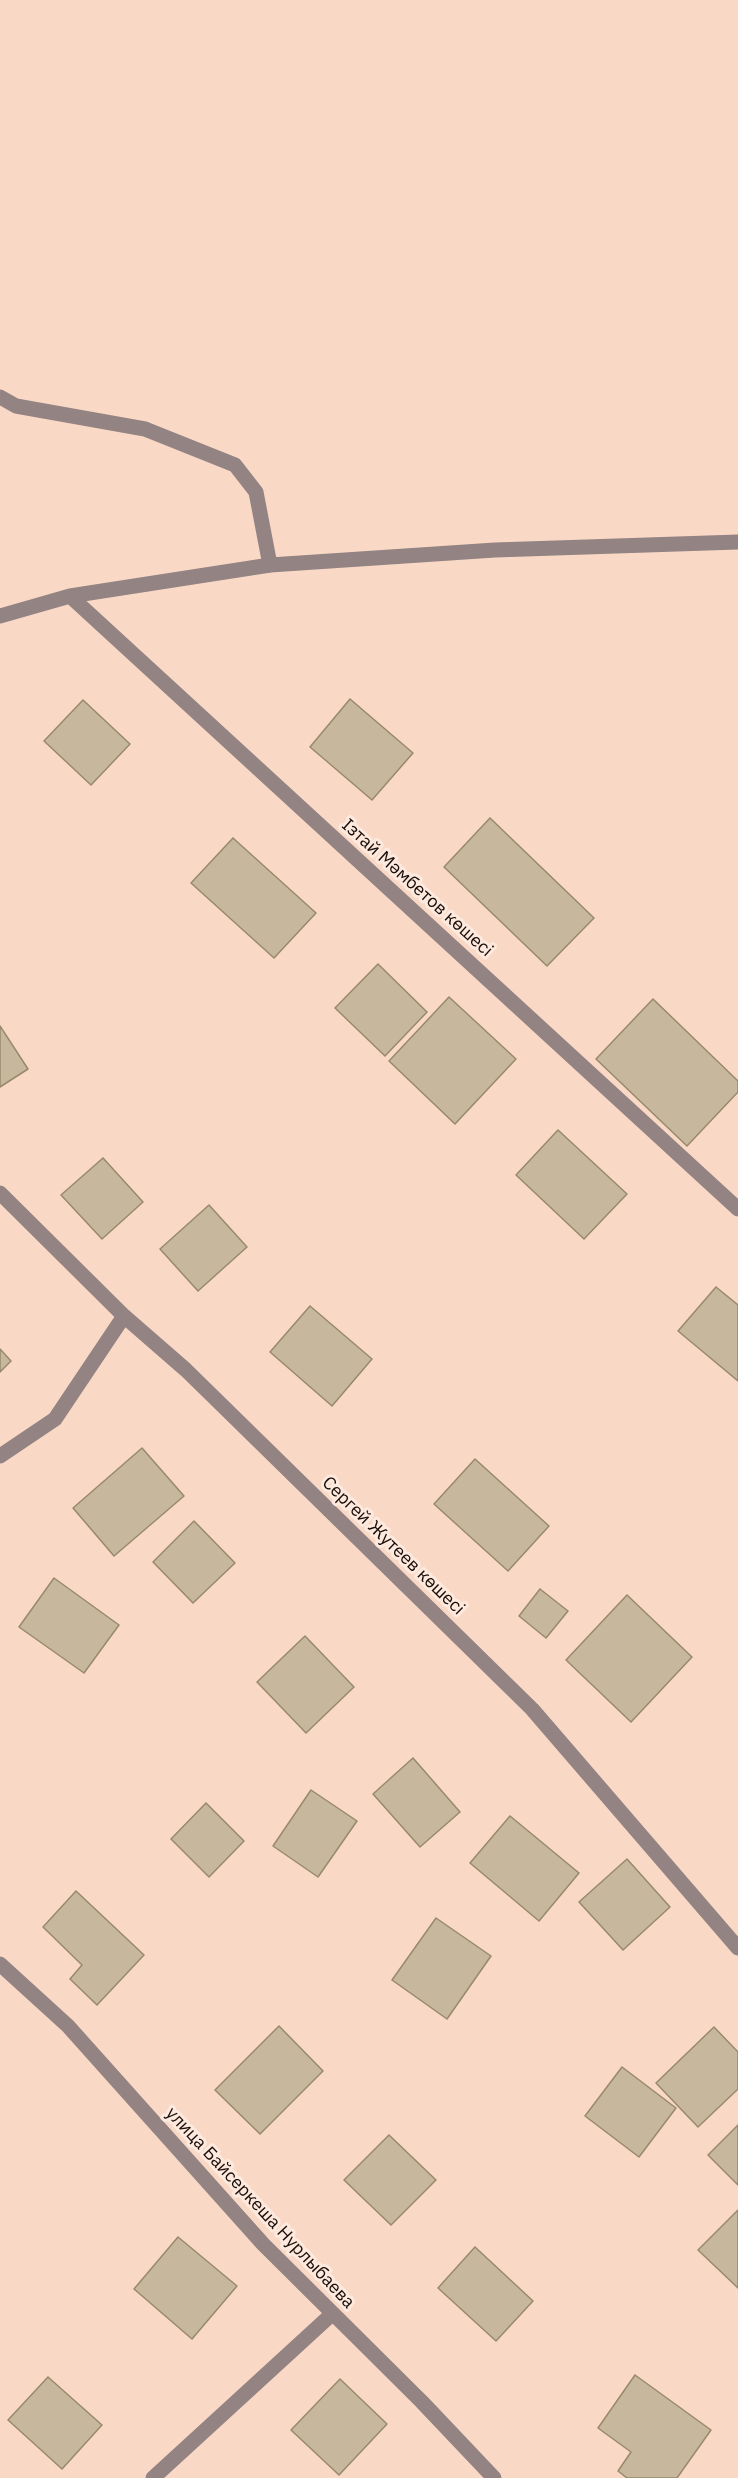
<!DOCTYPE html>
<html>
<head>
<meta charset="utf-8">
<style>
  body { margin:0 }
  canvas { display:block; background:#f9d9c6 }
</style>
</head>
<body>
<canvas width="738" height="2478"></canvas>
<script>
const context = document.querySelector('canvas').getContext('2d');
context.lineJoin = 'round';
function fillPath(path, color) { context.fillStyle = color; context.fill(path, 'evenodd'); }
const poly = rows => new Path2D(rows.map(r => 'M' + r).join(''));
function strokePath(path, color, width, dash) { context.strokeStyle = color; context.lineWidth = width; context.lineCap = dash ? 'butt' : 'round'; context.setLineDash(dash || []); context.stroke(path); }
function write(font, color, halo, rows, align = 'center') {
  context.font = font + ' "IBM Plex Sans",sans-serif'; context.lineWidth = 6; context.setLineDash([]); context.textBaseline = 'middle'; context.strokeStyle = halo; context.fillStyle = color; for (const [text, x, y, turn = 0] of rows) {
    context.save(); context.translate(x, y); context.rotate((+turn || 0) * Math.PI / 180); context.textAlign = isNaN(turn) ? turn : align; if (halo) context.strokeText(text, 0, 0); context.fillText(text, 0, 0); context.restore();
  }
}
const building = poly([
  [350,699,413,753,372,800,310,747,350,699],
  [83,700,130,744,91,785,44,741,83,700],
  [490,818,594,918,547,966,444,867,490,818],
  [233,838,316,913,274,958,191,883,233,838],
  [378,964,427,1012,385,1056,335,1008,378,964],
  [449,997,516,1059,455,1124,389,1061,449,997],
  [653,999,738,1081,738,1092,687,1146,596,1059,653,999],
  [0,1026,28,1069,0,1087,0,1026],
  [558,1130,627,1194,584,1239,516,1175,558,1130],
  [103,1158,143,1202,102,1239,61,1195,103,1158],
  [209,1205,247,1247,198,1291,160,1249,209,1205],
  [716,1287,738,1305,738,1381,678,1331,716,1287],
  [310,1306,372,1359,332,1406,270,1352,310,1306],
  [0,1349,11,1361,0,1372,0,1349],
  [142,1448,184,1496,114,1556,73,1508,142,1448],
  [475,1459,549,1526,508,1571,434,1504,475,1459],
  [194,1521,235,1563,193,1603,153,1562,194,1521],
  [54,1578,119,1625,84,1673,19,1627,54,1578],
  [540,1589,568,1611,546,1638,519,1616,540,1589],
  [627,1595,692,1657,631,1722,566,1660,627,1595],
  [305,1636,354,1687,306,1733,257,1682,305,1636],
  [413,1758,460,1812,420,1847,373,1794,413,1758],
  [311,1790,357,1821,318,1877,273,1846,311,1790],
  [206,1803,244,1841,209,1877,171,1839,206,1803],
  [510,1816,579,1873,539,1921,470,1863,510,1816],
  [627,1859,670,1907,623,1950,579,1902,627,1859],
  [76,1891,144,1955,97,2005,70,1979,82,1965,43,1927,76,1891],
  [436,1918,491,1956,447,2019,392,1980,436,1918],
  [279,2026,323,2071,260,2134,215,2090,279,2026],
  [714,2027,738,2052,738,2089,698,2127,656,2083,714,2027],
  [622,2067,676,2108,639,2157,585,2116,622,2067],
  [738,2125,738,2185,708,2155,738,2125],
  [389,2135,436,2180,391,2225,344,2180,389,2135],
  [738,2210,738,2288,698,2250,738,2210],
  [178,2237,237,2286,192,2339,134,2289,178,2237],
  [475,2247,533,2301,496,2341,438,2288,475,2247],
  [635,2375,711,2430,677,2478,627,2478,618,2471,631,2452,598,2428,635,2375],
  [48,2377,102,2425,62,2469,8,2420,48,2377],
  [340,2379,387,2424,339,2475,291,2430,340,2379]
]);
fillPath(building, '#c7b89d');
strokePath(building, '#98896c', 1.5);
strokePath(poly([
  [0,397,16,406,145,429,235,465,256,492,270,565],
  [153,2478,332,2314]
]), '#938382', 15);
strokePath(poly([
  [70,596,738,1209],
  [0,616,70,596,270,565,495,550,738,542],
  [0,1193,124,1316,186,1370,532,1709,738,1948],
  [0,1456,55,1419,124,1316],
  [0,1964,68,2026,263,2244,422,2402,494,2478]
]), '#938382', 15);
write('18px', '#180d07', '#fde9dd', [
  ["Ізтай Мәмбетов көшесі",417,888,42],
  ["Сергей Жутеев көшесі",393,1546,44],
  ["улица Байсеркеша Нурлыбаева",260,2208,47]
]);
</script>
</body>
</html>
